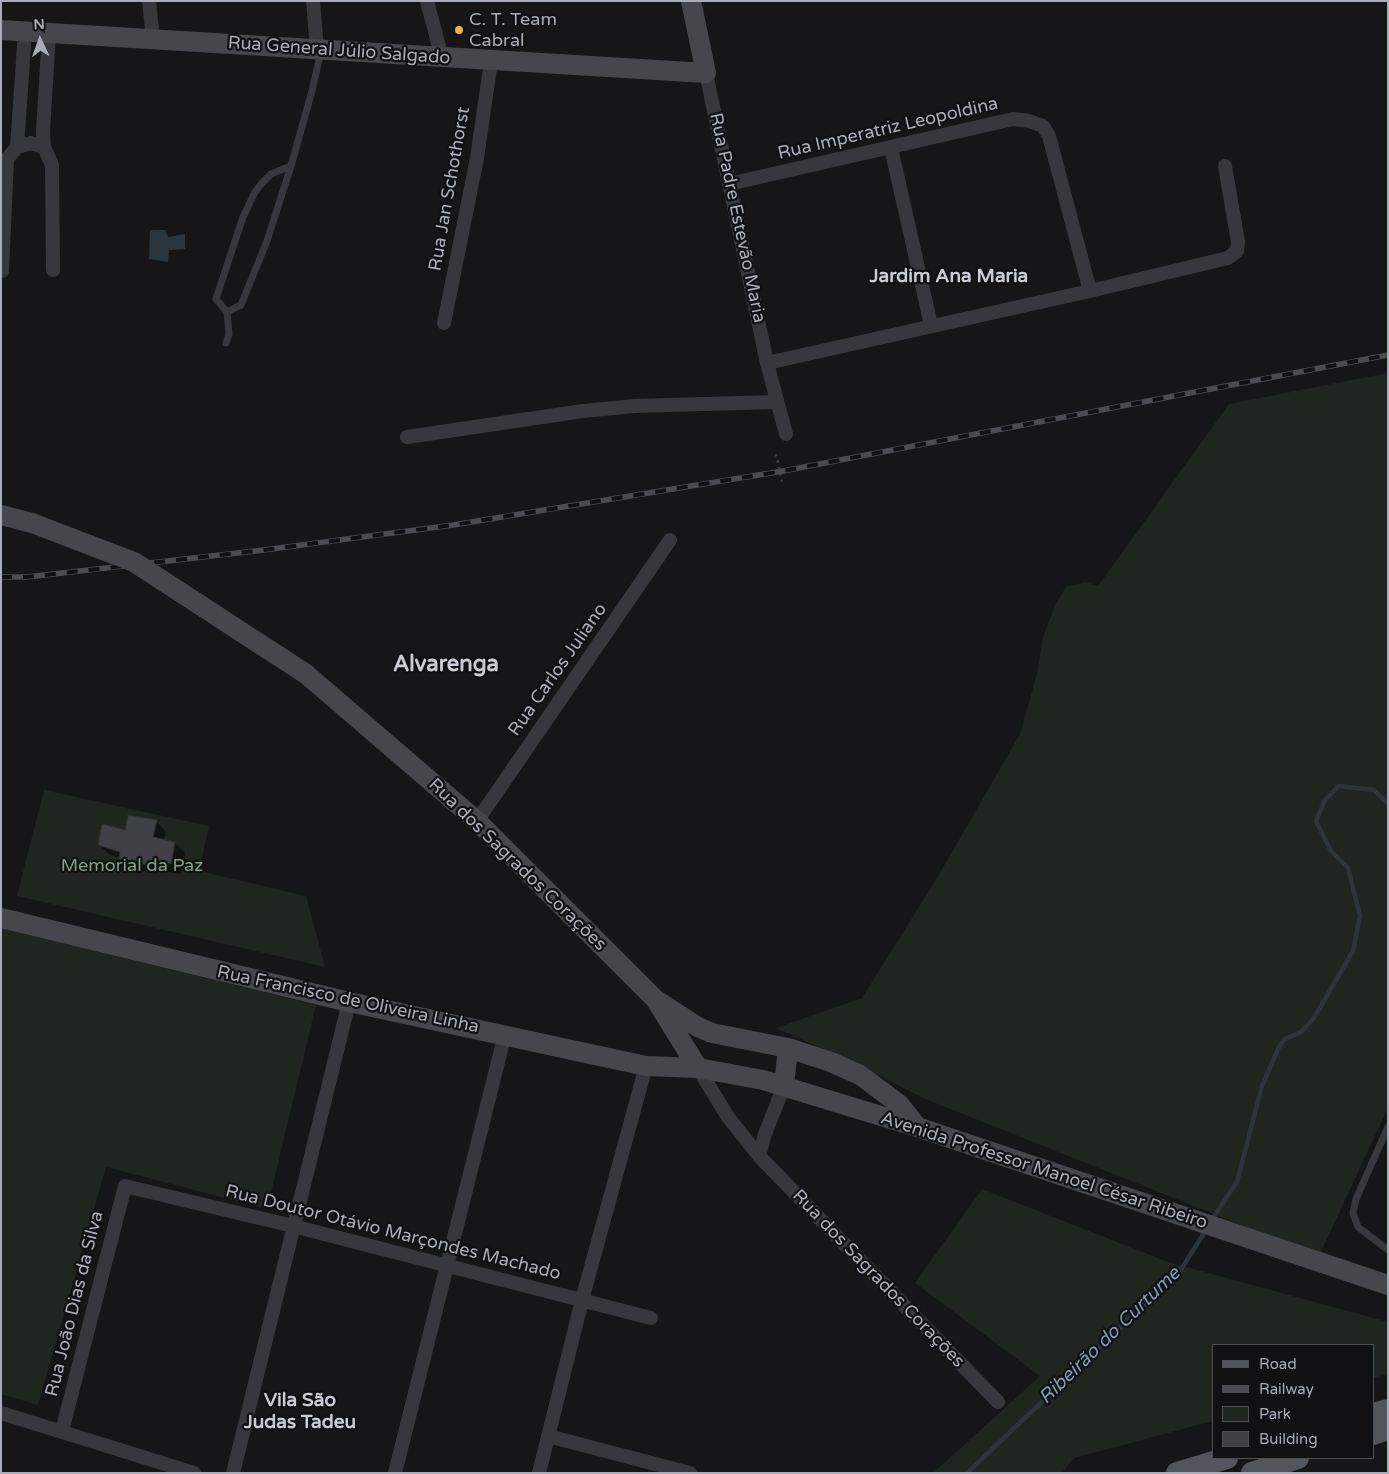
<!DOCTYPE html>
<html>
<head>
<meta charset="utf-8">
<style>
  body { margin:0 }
  #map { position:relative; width:1389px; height:1474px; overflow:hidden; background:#161618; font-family:"Varela Round",sans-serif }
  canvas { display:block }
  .frame { position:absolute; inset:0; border:2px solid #a8adb8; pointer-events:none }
  .legend { position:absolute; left:1212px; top:1344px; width:162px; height:115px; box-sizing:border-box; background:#111113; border:1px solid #4d4f55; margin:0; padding:6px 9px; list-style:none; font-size:15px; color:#a8adb8 }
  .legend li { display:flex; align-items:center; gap:10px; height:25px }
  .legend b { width:25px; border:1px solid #4d4f55 }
  .north { position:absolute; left:15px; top:15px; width:50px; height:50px; -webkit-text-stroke:4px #111113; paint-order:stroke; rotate:357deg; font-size:14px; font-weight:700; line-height:20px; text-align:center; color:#a8adb8 }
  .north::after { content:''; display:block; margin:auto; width:18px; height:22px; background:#a8adb8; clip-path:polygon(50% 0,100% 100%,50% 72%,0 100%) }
</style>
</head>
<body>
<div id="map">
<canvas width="1389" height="1474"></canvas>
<div class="frame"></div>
<ul class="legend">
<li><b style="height:6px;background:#53555c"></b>Road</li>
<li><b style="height:6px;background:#4a4c52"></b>Railway</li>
<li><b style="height:14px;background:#1e261f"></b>Park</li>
<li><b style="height:14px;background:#404145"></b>Building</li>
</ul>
<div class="north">N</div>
</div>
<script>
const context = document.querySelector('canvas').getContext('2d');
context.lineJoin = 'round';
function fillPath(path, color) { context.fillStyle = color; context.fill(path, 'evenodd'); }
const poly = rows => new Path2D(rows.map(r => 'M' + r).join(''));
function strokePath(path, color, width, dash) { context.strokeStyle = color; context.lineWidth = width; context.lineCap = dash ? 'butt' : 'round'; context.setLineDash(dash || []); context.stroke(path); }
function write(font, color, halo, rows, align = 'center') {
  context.font = font + ' "Varela Round",sans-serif'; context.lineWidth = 4.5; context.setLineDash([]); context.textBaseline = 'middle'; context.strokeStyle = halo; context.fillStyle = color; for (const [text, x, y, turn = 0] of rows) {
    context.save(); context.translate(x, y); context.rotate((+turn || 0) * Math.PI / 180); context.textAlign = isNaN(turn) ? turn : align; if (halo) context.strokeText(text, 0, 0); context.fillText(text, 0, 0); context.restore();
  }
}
fillPath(poly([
  [1388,373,1388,1108,1319,1256,923,1098,869,1070,776,1028,862,998,937,878,1020,734,1037,674,1043,637,1056,603,1066,587,1085,582,1098,586,1229,404],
  [44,790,209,826,199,871,306,896,325,967,17,896],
  [1,928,316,1005,267,1209,106,1167,38,1405,1,1394],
  [982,1189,1168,1262,1388,1322,1388,1374,1373,1378,1373,1345,1213,1345,1213,1421,1074,1458,1062,1473,933,1473,1040,1376,915,1283]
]), '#1e261f');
fillPath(poly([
  [150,230,165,230,168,237,185,234,185,249,169,250,168,262,149,259]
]), '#2c353c');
fillPath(poly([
  [156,821,166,832,164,841,175,843,185,853,181,874,158,870,157,874,131,869,120,858,110,855,99,845,126,832]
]), '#0007');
strokePath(poly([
  [1211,1221,1237,1182,1262,1086,1279,1047,1285,1039,1301,1032,1314,1018,1353,951,1360,916,1348,868,1331,851,1316,821,1325,800,1339,786,1374,790,1388,804],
  [967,1473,1180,1271,1206,1230]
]), '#2c353c', 4.5);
const building = poly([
  [128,815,157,820,153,837,175,842,171,864,148,860,147,865,119,859,120,852,98,845,102,824,125,830,128,815]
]);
fillPath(building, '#404145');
strokePath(building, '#303034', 1);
strokePath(poly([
  [776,454,783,486]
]), '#3d3f44', 2.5, [2.5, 4]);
strokePath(poly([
  [291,166,271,174,262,183,255,192,243,217,216,299,227,312,241,305,267,241,291,166,312,91,321,51],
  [226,343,229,334,227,312],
  [1388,1127,1356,1199,1353,1213,1358,1227,1388,1250]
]), '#37383d', 7);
strokePath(poly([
  [149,1,153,39],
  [313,1,317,50],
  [427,1,442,58],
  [49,33,43,131,44,147,52,165,53,270],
  [706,73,767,363,786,434],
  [17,147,31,143,44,147],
  [891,148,931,325],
  [729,184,1013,119,1029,121,1043,126,1049,136,1090,291],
  [2,271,7,159,17,147,25,31],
  [444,323,477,158,491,61],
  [767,363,1090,291,1228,258,1237,251,1238,242,1225,166],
  [407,437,583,411,634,406,776,402],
  [477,821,670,540],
  [698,1068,728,1117,759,1156,998,1402],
  [759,1156,765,1134,784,1086],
  [1,1413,194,1473],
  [62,1431,125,1186,293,1226,651,1318],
  [548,1436,690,1473],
  [233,1473,349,1002],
  [395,1473,505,1034],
  [539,1473,582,1300,646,1066]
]), '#37383d', 14);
strokePath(poly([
  [1,30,706,73,691,1],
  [1,515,32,523],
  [306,674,477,821,656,1000,698,1027,712,1033,788,1048,831,1062,860,1075,899,1104,917,1127],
  [1,918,349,1002,646,1066,698,1068,763,1080,917,1127,1388,1285],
  [657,1002,698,1068],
  [784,1086,788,1048]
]), '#45474d', 20);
strokePath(poly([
  [1373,1414,1388,1410],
  [1373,1434,1388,1429],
  [1177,1473,1227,1458],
  [1252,1473,1298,1458]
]), '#53555c', 22);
const rail = poly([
  [1,577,27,577,264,550,453,525,783,471,1388,355]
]);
strokePath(rail, '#4a4c52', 5.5);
strokePath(rail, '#111113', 4, [11]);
strokePath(poly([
  [32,523,134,562,306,674]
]), '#45474d', 20);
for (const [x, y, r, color] of [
  [459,30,5,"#f2b134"]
]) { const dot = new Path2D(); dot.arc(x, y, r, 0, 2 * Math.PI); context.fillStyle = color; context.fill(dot); strokePath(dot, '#111113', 2); }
write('18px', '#a8adb8', '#111113', [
  ["C. T. Team",469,20],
  ["Cabral",469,41]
], 'left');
write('18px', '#a8adb8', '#111113', [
  ["Rua General Júlio Salgado",339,51,4],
  ["Rua Imperatriz Leopoldina",888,129,-13],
  ["Rua Jan Schothorst",450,189,-80],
  ["Rua Padre Estevão Maria",737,218,78],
  ["Rua Carlos Juliano",558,670,-55],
  ["Rua dos Sagrados Corações",517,865,44],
  ["Rua Francisco de Oliveira Linha",348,1000,12],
  ["Avenida Professor Manoel César Ribeiro",1044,1171,18],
  ["Rua Doutor Otávio Marçondes Machado",393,1233,14],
  ["Rua dos Sagrados Corações",878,1279,46],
  ["Rua João Dias da Silva",75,1304,-76]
]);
write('18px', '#7fa381', '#111113', [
  ["Memorial da Paz",132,866]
]);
write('bold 19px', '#c9ccd4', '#111113', [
  ["Jardim Ana Maria",949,277],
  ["Vila São",300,1401],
  ["Judas Tadeu",300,1423]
]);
write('italic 19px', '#7f9bb3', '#111113', [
  ["Ribeirão do Curtume",1110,1336,-44]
]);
write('bold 22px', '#c9ccd4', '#111113', [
  ["Alvarenga",446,665]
]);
</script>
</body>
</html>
